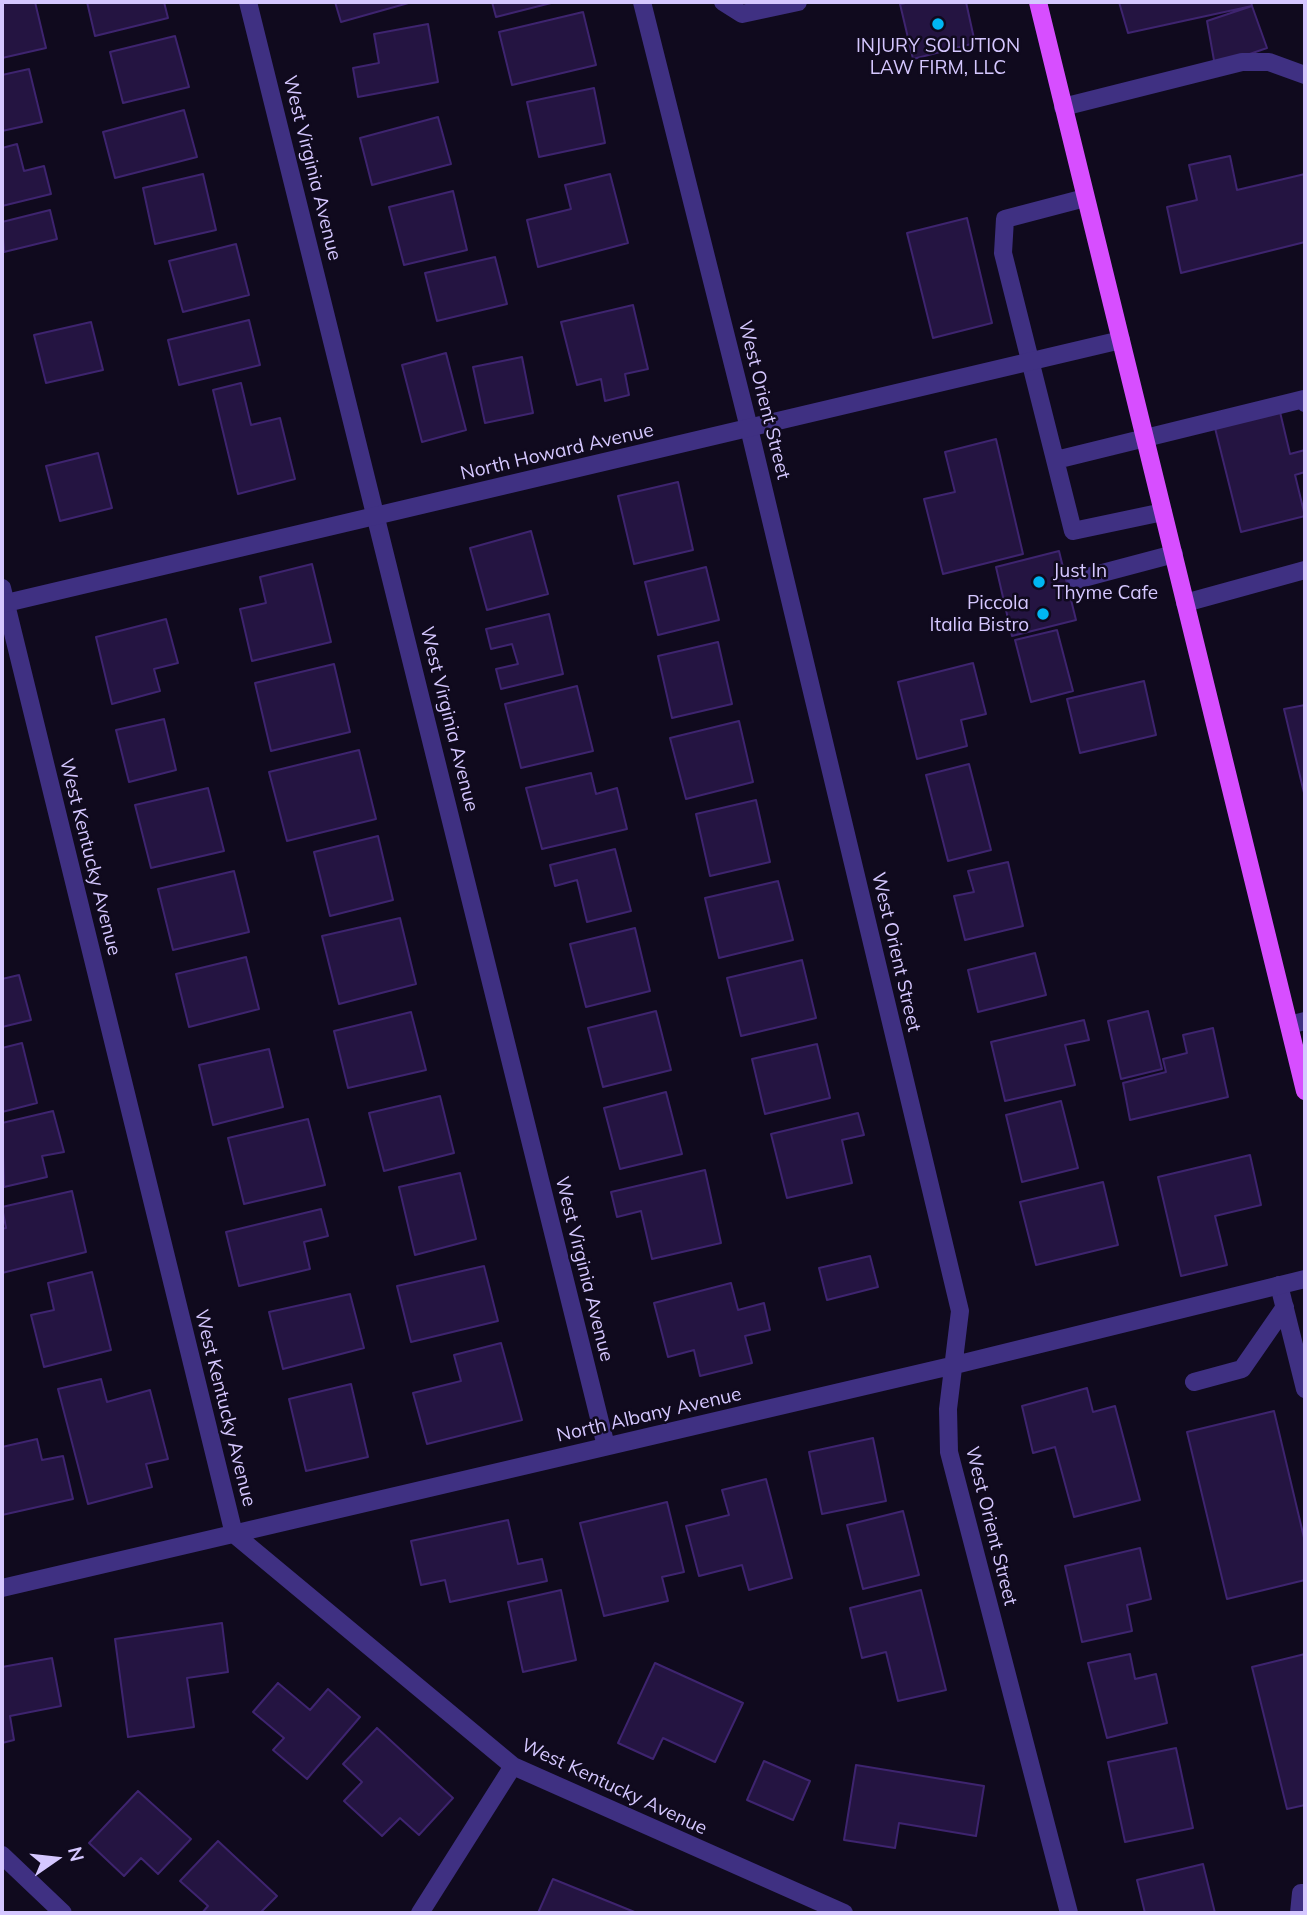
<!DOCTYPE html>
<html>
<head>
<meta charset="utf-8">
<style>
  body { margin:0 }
  #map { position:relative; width:1307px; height:1915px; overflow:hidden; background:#100a1e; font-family:Mulish,sans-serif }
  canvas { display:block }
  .frame { position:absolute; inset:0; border:4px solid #d5c7ff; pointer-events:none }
  .north { position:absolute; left:21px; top:1824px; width:70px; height:70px; -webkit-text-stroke:5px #100a1e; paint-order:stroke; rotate:76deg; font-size:19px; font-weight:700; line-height:28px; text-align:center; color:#d5c7ff }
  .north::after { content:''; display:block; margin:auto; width:24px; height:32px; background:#d5c7ff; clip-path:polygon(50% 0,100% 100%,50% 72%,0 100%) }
</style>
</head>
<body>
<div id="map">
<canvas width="1307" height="1915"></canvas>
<div class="frame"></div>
<div class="north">N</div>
</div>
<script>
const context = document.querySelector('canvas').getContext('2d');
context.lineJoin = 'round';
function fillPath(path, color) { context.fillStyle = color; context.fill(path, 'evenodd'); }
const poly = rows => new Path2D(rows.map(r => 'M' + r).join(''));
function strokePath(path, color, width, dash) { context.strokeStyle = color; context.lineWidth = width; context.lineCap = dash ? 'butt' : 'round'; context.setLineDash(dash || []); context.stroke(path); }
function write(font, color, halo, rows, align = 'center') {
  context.font = font + ' Mulish,sans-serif'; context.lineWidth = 5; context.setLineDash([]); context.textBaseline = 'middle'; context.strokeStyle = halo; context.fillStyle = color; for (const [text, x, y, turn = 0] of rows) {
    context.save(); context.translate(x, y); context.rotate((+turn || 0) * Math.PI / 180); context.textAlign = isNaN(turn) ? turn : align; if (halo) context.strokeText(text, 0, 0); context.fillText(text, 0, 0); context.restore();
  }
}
const building = poly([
  [2,2,35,2,46,48,2,58,2,2],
  [87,2,164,2,168,18,95,36,87,2],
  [335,2,412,2,341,22,335,2],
  [492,2,555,2,496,17,492,2],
  [911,2,966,2,975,43,913,59,900,4,911,2],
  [1119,2,1251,2,1252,6,1128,33,1119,2],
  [1252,6,1267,48,1215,66,1207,21,1252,6],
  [583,12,596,65,512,85,499,32,583,12],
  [428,24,438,82,358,97,353,68,379,63,374,34,428,24],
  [175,36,189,87,123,103,110,52,175,36],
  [29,69,42,122,2,131,2,75,29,69],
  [594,88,605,143,539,157,527,102,594,88],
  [184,110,197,157,115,178,103,132,184,110],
  [438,117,451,164,372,185,360,138,438,117],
  [17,144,24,171,44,166,51,194,2,206,2,148,17,144],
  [1230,156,1237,190,1305,174,1305,242,1181,273,1167,207,1197,200,1189,165,1230,156],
  [203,174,216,230,155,244,143,188,203,174],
  [610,174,628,243,538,267,527,220,571,209,565,185,610,174],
  [453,191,467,250,404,265,389,207,453,191],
  [50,210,57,239,4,252,2,222,50,210],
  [967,218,992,323,933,338,907,233,967,218],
  [236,244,249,295,183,312,169,261,236,244],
  [495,257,507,304,437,321,425,273,495,257],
  [633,305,648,369,625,374,629,395,605,401,601,379,577,385,561,322,633,305],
  [249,320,260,365,179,385,168,340,249,320],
  [91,322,103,370,46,383,34,335,91,322],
  [446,353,466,430,422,442,402,365,446,353],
  [522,357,533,413,485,423,473,367,522,357],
  [241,383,251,425,280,418,295,479,238,494,213,390,241,383],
  [1280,412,1290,454,1305,450,1305,472,1295,475,1305,516,1241,532,1215,428,1280,412],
  [996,439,1023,554,943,574,924,499,955,492,945,452,996,439],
  [98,453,112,508,60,521,46,466,98,453],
  [678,482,693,550,634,564,618,496,678,482],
  [531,531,548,594,487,610,470,548,531,531],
  [1059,551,1076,620,1012,636,996,567,1059,551],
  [312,564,331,642,252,661,240,609,266,603,260,577,312,564],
  [706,567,719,620,658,635,645,582,706,567],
  [549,614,563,674,501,689,496,669,518,664,512,644,491,649,486,629,549,614],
  [166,619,178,663,154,669,160,691,112,704,96,637,166,619],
  [1057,630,1073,691,1031,702,1015,640,1057,630],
  [718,642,732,704,672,718,658,656,718,642],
  [973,663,986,714,961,720,967,746,917,759,898,682,973,663],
  [334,664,350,732,271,751,255,683,334,664],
  [1144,681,1156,735,1080,753,1067,699,1144,681],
  [577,686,593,751,521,768,505,704,577,686],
  [1305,705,1305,797,1284,709,1305,705],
  [164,719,176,770,129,782,116,730,164,719],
  [739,721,753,782,686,799,670,738,739,721],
  [359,750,376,819,287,841,269,772,359,750],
  [969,764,991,850,948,861,926,775,969,764],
  [591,773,596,794,617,788,627,829,542,849,526,788,591,773],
  [208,788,224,851,151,868,135,805,208,788],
  [756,800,770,862,710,876,696,814,756,800],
  [378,836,393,900,330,916,314,852,378,836],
  [615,849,631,911,587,922,577,880,555,886,550,865,615,849],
  [1008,862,1023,926,965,940,954,896,974,892,968,871,1008,862],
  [234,871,249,932,173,950,158,889,234,871],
  [778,881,793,940,719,958,705,898,778,881],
  [400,918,416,984,339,1004,322,936,400,918],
  [635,928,650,991,586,1007,570,944,635,928],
  [1035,953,1046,995,978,1012,968,970,1035,953],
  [246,957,259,1009,189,1027,176,974,246,957],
  [802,960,816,1018,741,1036,727,978,802,960],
  [19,975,31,1020,2,1027,2,979,19,975],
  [656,1011,671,1070,603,1087,588,1028,656,1011],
  [1148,1011,1162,1069,1121,1079,1108,1021,1148,1011],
  [411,1012,426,1070,348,1088,334,1031,411,1012],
  [1084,1020,1089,1040,1065,1045,1075,1085,1005,1101,991,1042,1084,1020],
  [1213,1028,1228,1097,1130,1120,1123,1083,1166,1072,1163,1059,1187,1053,1183,1035,1213,1028],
  [22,1043,37,1103,2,1112,2,1048,22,1043],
  [817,1044,830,1098,765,1114,752,1059,817,1044],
  [269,1049,283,1107,213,1125,199,1065,269,1049],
  [666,1092,682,1154,620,1169,604,1108,666,1092],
  [440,1096,454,1153,384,1171,369,1113,440,1096],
  [1061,1101,1078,1168,1022,1182,1006,1115,1061,1101],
  [53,1111,64,1152,42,1156,47,1177,4,1187,2,1123,53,1111],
  [858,1113,864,1135,842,1140,852,1183,787,1198,771,1134,858,1113],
  [308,1119,325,1185,244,1204,228,1138,308,1119],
  [1250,1155,1261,1205,1215,1216,1227,1265,1181,1276,1158,1177,1250,1155],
  [705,1170,721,1243,652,1259,641,1211,617,1217,611,1192,705,1170],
  [460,1173,476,1239,415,1255,399,1187,460,1173],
  [1103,1182,1118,1245,1036,1265,1020,1202,1103,1182],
  [72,1191,86,1252,2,1273,2,1229,6,1228,2,1207,72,1191],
  [321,1209,328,1236,304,1242,310,1269,239,1286,226,1232,321,1209],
  [870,1256,878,1287,827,1300,819,1268,870,1256],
  [484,1266,498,1321,411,1342,397,1286,484,1266],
  [92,1272,111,1350,44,1367,31,1315,54,1310,48,1283,92,1272],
  [731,1283,738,1310,764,1303,770,1330,745,1336,752,1363,700,1376,694,1350,668,1357,654,1303,731,1283],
  [350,1294,364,1348,283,1369,269,1312,350,1294],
  [501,1343,522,1420,427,1444,413,1393,461,1381,454,1355,501,1343],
  [101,1379,107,1402,150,1390,168,1459,146,1464,152,1487,88,1504,58,1389,101,1379],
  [351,1384,368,1457,306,1471,289,1399,351,1384],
  [1087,1388,1093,1412,1115,1406,1140,1500,1074,1517,1055,1447,1033,1453,1022,1406,1087,1388],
  [1274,1411,1305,1542,1305,1580,1227,1599,1187,1432,1274,1411],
  [873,1438,886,1501,822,1514,809,1452,873,1438],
  [37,1439,42,1460,63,1456,73,1499,2,1515,2,1447,37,1439],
  [766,1479,792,1578,749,1590,742,1565,699,1576,686,1526,729,1515,722,1490,766,1479],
  [667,1502,684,1572,662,1577,668,1601,604,1616,580,1523,667,1502],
  [903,1511,919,1575,863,1589,847,1525,903,1511],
  [508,1520,518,1564,542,1559,547,1581,450,1602,445,1580,421,1585,411,1541,508,1520],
  [1140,1548,1151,1599,1127,1605,1132,1631,1082,1642,1065,1566,1140,1548],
  [561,1590,576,1660,523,1672,508,1602,561,1590],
  [921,1590,946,1690,898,1701,886,1652,862,1658,850,1608,921,1590],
  [222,1623,228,1672,187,1678,194,1727,128,1737,115,1639,222,1623],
  [1130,1654,1135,1679,1156,1674,1167,1723,1107,1738,1088,1663,1130,1654],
  [1305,1654,1305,1805,1287,1809,1252,1667,1305,1654],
  [52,1658,61,1706,10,1716,14,1740,2,1743,2,1667,52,1658],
  [655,1663,743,1703,715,1762,663,1738,653,1759,618,1743,655,1663],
  [278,1683,310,1710,328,1689,360,1717,307,1779,273,1750,284,1738,253,1712,278,1683],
  [377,1728,453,1798,419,1835,400,1818,382,1836,344,1801,362,1782,343,1764,377,1728],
  [1176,1748,1193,1828,1125,1842,1108,1762,1176,1748],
  [764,1761,810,1781,793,1820,747,1800,764,1761],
  [856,1765,984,1786,976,1836,899,1823,895,1848,844,1840,856,1765],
  [138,1791,191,1839,158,1874,141,1858,124,1876,89,1843,138,1791],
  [218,1841,277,1896,260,1913,202,1913,208,1906,180,1881,218,1841],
  [1203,1864,1215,1913,1145,1913,1137,1880,1203,1864],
  [553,1879,637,1913,538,1913,553,1879]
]);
fillPath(building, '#241441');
strokePath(building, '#3e246f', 2);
strokePath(poly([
  [723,2,742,14,798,2],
  [1063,107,1242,62,1269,62,1305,75],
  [1085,198,1005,219,1003,253,1073,531,1163,512],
  [1056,460,1304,399,1305,403],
  [1076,580,1174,554],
  [1185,603,1305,570],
  [1289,1025,1305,1021],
  [1279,1285,1305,1389],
  [1194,1382,1242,1369,1285,1307],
  [1299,1913,1301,1893,1305,1893]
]), '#3f3082', 18);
strokePath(poly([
  [248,2,606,1446],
  [642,2,749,428,960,1311,948,1409,949,1452,1069,1913],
  [2,588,234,1534,513,1766,844,1913],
  [2,1588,955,1365,1305,1279],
  [2,1855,63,1913],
  [420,1913,513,1766]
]), '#3f3082', 18);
strokePath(poly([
  [2,604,1121,340]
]), '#3f3082', 18);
strokePath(poly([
  [1038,2,1305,1091]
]), '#d74eff', 18);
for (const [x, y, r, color] of [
  [938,24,7,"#00b6f2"],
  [1039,582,7,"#00b6f2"],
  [1043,614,7,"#00b6f2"]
]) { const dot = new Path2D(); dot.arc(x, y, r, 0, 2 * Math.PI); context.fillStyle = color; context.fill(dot); strokePath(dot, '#100a1e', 2.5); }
write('19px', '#d5c7ff', '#100a1e', [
  ["INJURY SOLUTION",938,46],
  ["LAW FIRM, LLC",938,68],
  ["Just In",1053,571,"left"],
  ["Thyme Cafe",1053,593,"left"],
  ["Piccola",1029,603,"right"],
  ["Italia Bistro",1029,625,"right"]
]);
write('19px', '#d5c7ff', '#100a1e', [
  ["West Virginia Avenue",312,168,76],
  ["West Orient Street",764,400,76],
  ["North Howard Avenue",557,452,-13],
  ["West Virginia Avenue",449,719,76],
  ["West Kentucky Avenue",90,857,76],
  ["West Orient Street",896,952,77],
  ["West Virginia Avenue",584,1269,76],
  ["West Kentucky Avenue",225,1408,76],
  ["North Albany Avenue",649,1415,-13],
  ["West Orient Street",991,1526,76],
  ["West Kentucky Avenue",614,1787,25]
]);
</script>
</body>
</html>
